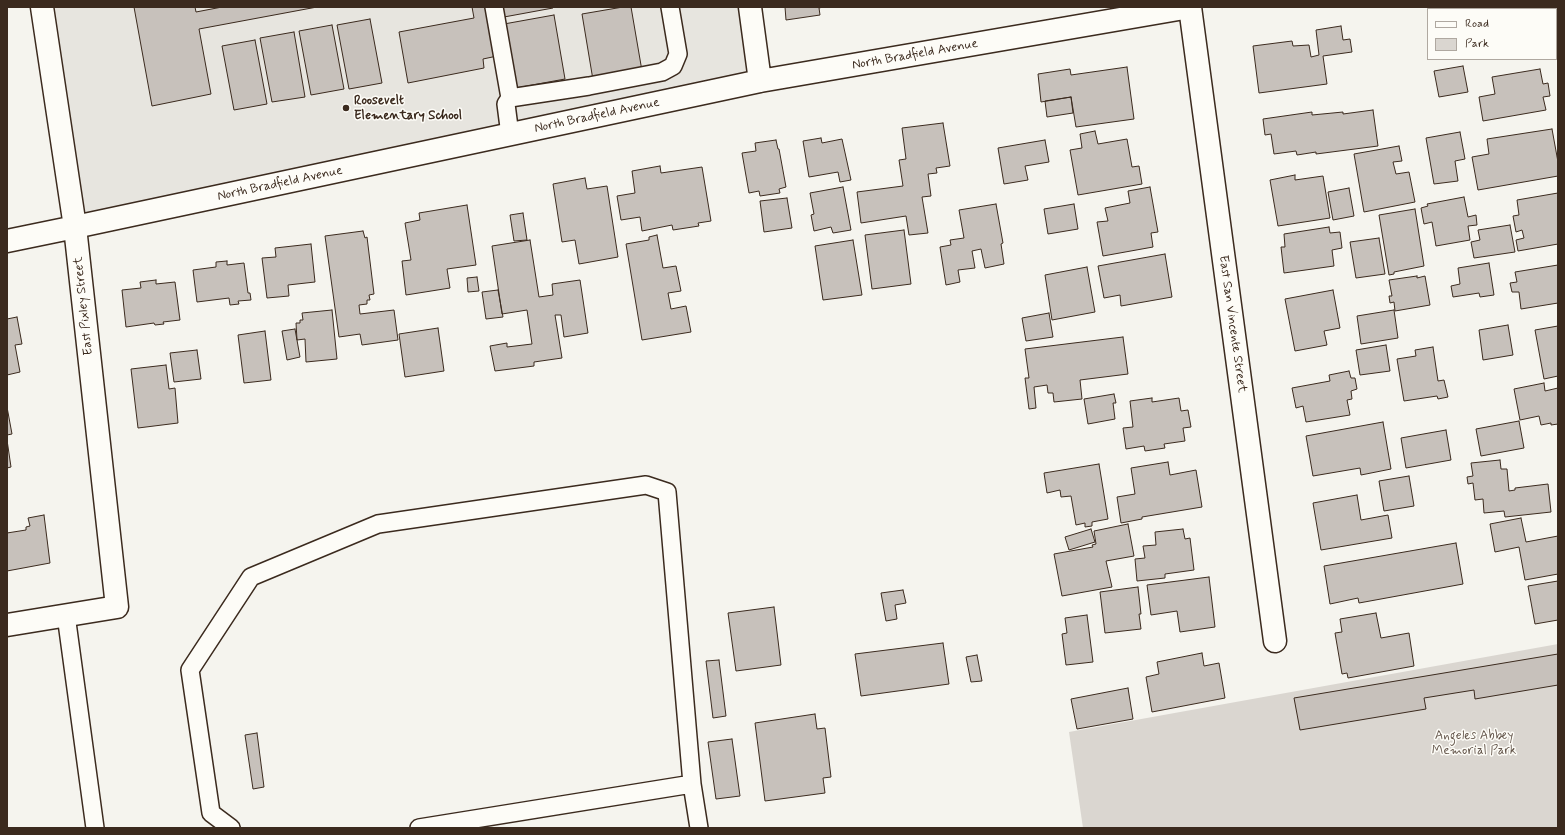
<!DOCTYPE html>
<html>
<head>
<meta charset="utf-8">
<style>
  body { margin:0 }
  #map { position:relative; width:1565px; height:835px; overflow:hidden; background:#f5f4ee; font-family:Mynerve,sans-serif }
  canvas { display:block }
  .frame { position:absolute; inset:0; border:8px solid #3b2a1e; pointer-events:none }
  .legend { position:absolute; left:1427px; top:8px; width:130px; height:52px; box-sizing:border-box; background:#fdfcf7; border:1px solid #afa8a0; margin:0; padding:5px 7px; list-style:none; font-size:12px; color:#3b2a1e }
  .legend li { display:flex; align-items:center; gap:8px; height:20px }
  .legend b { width:20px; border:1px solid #afa8a0 }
</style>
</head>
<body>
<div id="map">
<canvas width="1565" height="835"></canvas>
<div class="frame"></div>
<ul class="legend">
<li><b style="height:5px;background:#fdfcf7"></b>Road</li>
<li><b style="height:11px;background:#dad6d0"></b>Park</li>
</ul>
</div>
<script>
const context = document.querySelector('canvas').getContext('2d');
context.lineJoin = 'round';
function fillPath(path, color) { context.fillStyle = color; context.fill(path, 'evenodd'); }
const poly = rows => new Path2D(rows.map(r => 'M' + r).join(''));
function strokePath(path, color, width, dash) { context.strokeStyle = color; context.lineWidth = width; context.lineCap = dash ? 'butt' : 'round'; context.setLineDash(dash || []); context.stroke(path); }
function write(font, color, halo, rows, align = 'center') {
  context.font = font + ' Mynerve,sans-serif'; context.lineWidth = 3; context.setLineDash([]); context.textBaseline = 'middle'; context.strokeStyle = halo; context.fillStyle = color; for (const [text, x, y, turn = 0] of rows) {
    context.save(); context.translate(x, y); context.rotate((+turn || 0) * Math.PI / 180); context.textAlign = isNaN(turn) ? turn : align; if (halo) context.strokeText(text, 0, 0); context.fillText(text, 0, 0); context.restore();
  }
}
fillPath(poly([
  [42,7,750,7,760,81,75,227]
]), '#e7e5df');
fillPath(poly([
  [1558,644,1558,828,1083,828,1069,732]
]), '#dad6d0');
const building = poly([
  [134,7,195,7,196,12,222,7,317,7,199,29,211,94,152,106,134,7],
  [472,7,488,7,497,56,483,59,484,68,408,83,399,32,474,18,472,7],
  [502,7,553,7,553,8,504,17,502,7],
  [623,7,631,7,642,71,593,80,582,14,623,7],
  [785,7,823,7,819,8,820,15,786,20,785,7],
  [1516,7,1538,7,1538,9,1505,9,1516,7],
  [554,15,565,79,516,88,504,24,554,15],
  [370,19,382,83,349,89,337,25,370,19],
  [332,25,344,89,311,95,299,31,332,25],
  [1341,26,1343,40,1350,39,1352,52,1323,56,1327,84,1259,93,1253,46,1292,41,1293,46,1309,45,1311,57,1319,55,1316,30,1341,26],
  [294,32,305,97,272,102,260,38,294,32],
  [255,40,267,104,234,110,222,46,255,40],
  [1463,66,1468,92,1439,97,1434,71,1463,66],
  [1127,67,1134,119,1076,127,1071,97,1041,102,1038,74,1070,69,1071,75,1127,67],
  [1540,69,1543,84,1548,83,1550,96,1543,97,1546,110,1483,121,1479,97,1495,94,1492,77,1540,69],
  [1071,97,1073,113,1047,117,1045,101,1071,97],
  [1373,110,1378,146,1316,154,1316,152,1297,155,1296,151,1274,154,1271,134,1265,135,1263,119,1312,112,1312,115,1343,112,1343,114,1373,110],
  [943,123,950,166,936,168,937,173,928,174,931,196,922,197,928,233,909,235,906,216,861,223,857,192,903,186,899,160,906,159,902,128,943,123],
  [1552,129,1558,162,1558,176,1478,190,1472,157,1489,154,1487,139,1552,129],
  [1095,131,1098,144,1127,139,1132,167,1139,166,1142,184,1078,195,1070,150,1082,148,1080,134,1095,131],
  [1460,132,1465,159,1455,161,1458,181,1434,184,1426,138,1460,132],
  [821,138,822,143,842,139,851,180,840,182,838,172,809,177,803,141,821,138],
  [776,140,778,149,779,149,786,187,779,189,780,193,760,196,759,191,749,193,742,153,756,151,755,143,776,140],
  [1045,140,1049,162,1025,166,1028,180,1004,184,998,148,1045,140],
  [1399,146,1402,161,1393,162,1396,174,1409,172,1415,202,1364,212,1354,154,1399,146],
  [660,166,661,173,702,167,711,221,698,223,699,226,673,230,672,225,642,231,640,217,621,220,617,196,635,193,632,171,660,166],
  [1295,175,1295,180,1323,176,1330,218,1278,226,1270,180,1295,175],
  [585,178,587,189,607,186,618,257,579,264,575,240,562,242,553,184,585,178],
  [843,187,851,230,833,233,831,227,814,231,811,215,814,214,810,193,843,187],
  [1150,187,1158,232,1151,233,1153,247,1103,256,1097,222,1108,221,1105,208,1130,203,1128,191,1150,187],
  [1349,188,1354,216,1333,220,1328,192,1349,188],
  [1558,193,1558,244,1518,251,1516,240,1524,238,1522,230,1516,232,1513,216,1519,215,1517,200,1558,193],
  [1464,197,1468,217,1476,215,1477,225,1468,226,1470,240,1436,246,1432,222,1424,224,1421,208,1428,206,1427,204,1464,197],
  [787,198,792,228,764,232,760,201,787,198],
  [996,204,1003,243,1001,244,1004,264,985,268,981,249,972,251,975,268,958,270,960,282,946,285,940,247,951,245,950,240,964,238,959,210,996,204],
  [1074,204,1078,229,1048,234,1044,209,1074,204],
  [467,205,476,265,447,269,450,288,406,295,402,261,411,260,405,223,420,220,419,213,467,205],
  [1415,209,1424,266,1394,272,1394,274,1389,275,1379,215,1415,209],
  [523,213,527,240,514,241,510,215,523,213],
  [1510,225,1515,252,1474,258,1471,242,1480,240,1478,230,1510,225],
  [1329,227,1330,233,1340,232,1342,248,1332,250,1334,266,1284,273,1281,247,1285,247,1284,234,1329,227],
  [904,230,911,284,872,289,865,235,904,230],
  [363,231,365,238,367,237,374,294,369,295,370,300,367,300,367,304,359,305,360,314,394,310,398,340,362,345,360,334,339,337,325,236,363,231],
  [657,235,663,268,676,266,681,291,668,293,671,309,686,306,691,332,642,340,626,244,649,240,649,237,657,235],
  [1379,238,1385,274,1356,278,1350,242,1379,238],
  [530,240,539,297,553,295,552,284,580,280,588,333,564,337,561,315,555,315,562,358,534,362,534,366,495,371,490,346,507,343,507,347,532,344,527,310,502,314,492,246,530,240],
  [853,240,862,295,823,300,815,246,853,240],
  [311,244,315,282,288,285,289,296,267,298,262,258,276,257,275,248,311,244],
  [1165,254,1172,297,1121,306,1120,295,1104,298,1098,266,1165,254],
  [227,261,227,265,244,263,248,293,250,293,251,300,238,301,239,304,230,305,229,298,197,302,193,270,216,267,216,262,227,261],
  [1489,263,1494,295,1480,297,1479,293,1453,297,1451,286,1460,284,1458,268,1489,263],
  [1558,265,1558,303,1521,309,1519,292,1512,292,1510,283,1517,282,1515,272,1558,265],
  [1087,267,1095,312,1052,320,1045,275,1087,267],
  [1417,276,1417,278,1425,276,1430,305,1395,311,1394,302,1390,303,1389,296,1392,296,1389,280,1417,276],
  [477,277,479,291,468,292,467,278,477,277],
  [156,280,156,284,175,282,180,320,163,322,164,324,155,325,154,323,126,327,122,290,141,288,140,282,156,280],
  [498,290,503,317,486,319,482,292,498,290],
  [1333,290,1340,328,1324,331,1327,345,1295,351,1285,299,1333,290],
  [332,310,337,359,306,362,305,339,297,340,296,323,300,323,300,320,303,320,302,313,332,310],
  [1394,310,1398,338,1361,344,1357,316,1394,310],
  [1049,313,1053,337,1026,341,1022,318,1049,313],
  [17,317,22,344,15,345,20,372,7,375,7,319,17,317],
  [1508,325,1513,355,1483,360,1479,330,1508,325],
  [1558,326,1558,376,1544,379,1535,330,1558,326],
  [438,328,444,371,405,377,399,334,438,328],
  [295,329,300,357,287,360,282,331,295,329],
  [265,331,271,380,244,383,238,335,265,331],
  [1123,337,1128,374,1080,380,1082,399,1054,402,1053,393,1048,393,1047,385,1034,387,1036,408,1029,409,1025,378,1029,378,1025,349,1123,337],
  [1386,345,1390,371,1360,375,1356,350,1386,345],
  [1433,347,1438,381,1444,380,1448,397,1438,399,1437,396,1404,401,1397,359,1416,356,1415,350,1433,347],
  [197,350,201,379,174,382,170,353,197,350],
  [166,365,169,389,175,388,178,423,138,428,131,369,166,365],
  [1349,371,1351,378,1355,378,1357,389,1351,391,1352,399,1347,400,1350,415,1306,422,1303,406,1296,408,1292,388,1330,381,1329,375,1349,371],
  [1544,383,1545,391,1558,388,1558,424,1551,425,1551,423,1541,425,1539,416,1520,420,1514,389,1544,383],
  [1114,394,1116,403,1113,403,1115,419,1088,424,1084,399,1114,394],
  [1152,398,1152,402,1179,398,1181,411,1188,410,1191,427,1183,428,1185,441,1164,444,1165,448,1145,451,1144,446,1126,449,1123,428,1133,427,1130,401,1152,398],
  [7,407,12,434,7,435,7,407],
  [1519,421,1524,448,1481,456,1476,429,1519,421],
  [1383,422,1391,469,1361,475,1360,468,1313,476,1306,436,1383,422],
  [1446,430,1451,460,1406,468,1401,438,1446,430],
  [7,440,11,467,7,468,7,440],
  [1500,460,1501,469,1507,469,1509,491,1515,490,1515,488,1548,484,1551,512,1505,517,1504,511,1484,513,1483,499,1475,500,1473,483,1468,484,1467,477,1473,476,1471,463,1500,460],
  [1168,462,1170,475,1196,470,1202,507,1142,517,1142,519,1121,523,1117,497,1135,494,1131,468,1168,462],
  [1099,464,1108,519,1092,522,1092,526,1085,527,1085,523,1076,525,1071,496,1061,497,1060,490,1047,493,1044,473,1099,464],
  [1409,476,1414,506,1384,511,1379,481,1409,476],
  [1357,495,1361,520,1388,515,1392,538,1321,550,1313,503,1357,495],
  [44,515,50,563,7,571,7,533,26,530,26,527,30,526,28,518,44,515],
  [1521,518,1526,542,1558,536,1558,574,1525,580,1519,547,1495,552,1490,524,1521,518],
  [1128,524,1134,556,1106,561,1112,587,1062,596,1054,554,1093,547,1092,545,1096,544,1094,531,1128,524],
  [1091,529,1095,542,1069,550,1065,537,1091,529],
  [1183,529,1185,539,1190,538,1194,570,1165,574,1165,578,1137,581,1135,559,1145,558,1143,546,1156,545,1155,532,1183,529],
  [1456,543,1463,584,1359,603,1358,598,1330,604,1324,566,1456,543],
  [1209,577,1215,627,1180,632,1177,611,1151,615,1147,585,1209,577],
  [1558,581,1558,620,1535,624,1528,586,1558,581],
  [1138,587,1141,614,1139,614,1141,629,1105,633,1100,592,1138,587],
  [903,590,906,603,895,605,897,619,886,621,881,593,903,590],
  [774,607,781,665,736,671,728,613,774,607],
  [1376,613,1381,638,1409,633,1414,666,1348,678,1347,673,1342,674,1335,633,1342,632,1340,619,1376,613],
  [1087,615,1093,662,1066,665,1062,634,1067,633,1065,618,1087,615],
  [943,643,949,684,861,696,855,654,943,643],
  [1202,653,1204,666,1219,663,1225,698,1152,712,1146,677,1159,674,1157,662,1202,653],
  [1558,654,1558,685,1475,699,1474,690,1424,698,1426,709,1300,730,1294,698,1558,654],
  [977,655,982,681,971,682,966,657,977,655],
  [719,660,726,716,713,718,706,661,719,660],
  [1128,688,1133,719,1077,729,1071,699,1128,688],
  [815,714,817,729,825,728,831,777,823,778,825,793,765,801,755,723,815,714],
  [257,733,264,787,253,789,245,735,257,733],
  [732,739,740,796,716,799,708,742,732,739]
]);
fillPath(building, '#c7c1bb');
strokePath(building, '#3b2a1e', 1);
const lane = poly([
  [494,7,510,98,506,104,510,135],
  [510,98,589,86,662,72,673,66,678,54,670,7],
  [66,615,95,828],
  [231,828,211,813,190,670,251,577,378,524,646,485,667,492,692,784,699,828],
  [419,828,692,784]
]);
const street = poly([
  [750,7,760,81],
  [1190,7,1275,641],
  [7,241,75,227,760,81,1190,7],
  [7,625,117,607,75,227,42,7]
]);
strokePath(lane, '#3b2a1e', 20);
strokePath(street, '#3b2a1e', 25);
strokePath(lane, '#fdfcf7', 17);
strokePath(street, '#fdfcf7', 22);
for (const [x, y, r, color] of [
  [346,108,4,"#3b2a1e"]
]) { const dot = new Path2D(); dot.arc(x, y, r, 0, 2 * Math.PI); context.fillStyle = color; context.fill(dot); strokePath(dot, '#fdfcf7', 1.5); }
write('13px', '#3b2a1e', '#fdfcf7', [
  ["North Bradfield Avenue",915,55,-10],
  ["North Bradfield Avenue",597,116,-12],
  ["North Bradfield Avenue",280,184,-12],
  ["East Pixley Street",84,306,-96],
  ["East San Vincente Street",1232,324,82]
]);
write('bold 13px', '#3b2a1e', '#fdfcf7', [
  ["Roosevelt",354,101],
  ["Elementary School",354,116]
], 'left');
write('13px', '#63554a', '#fdfcf7', [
  ["Angeles Abbey",1474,736],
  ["Memorial Park",1474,751]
]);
</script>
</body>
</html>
